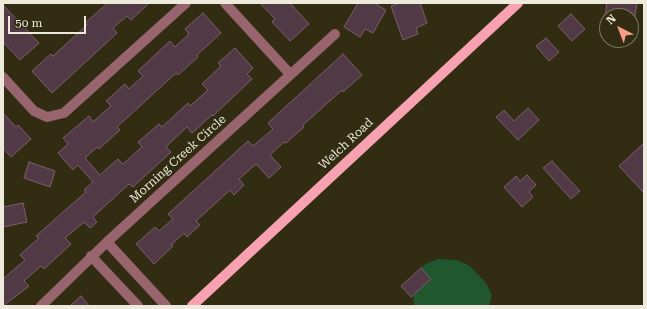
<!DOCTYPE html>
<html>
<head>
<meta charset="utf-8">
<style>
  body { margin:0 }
  #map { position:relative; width:647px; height:309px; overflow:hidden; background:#312c12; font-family:"Roboto Serif",serif }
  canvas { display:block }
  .frame { position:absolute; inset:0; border:4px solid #edeadb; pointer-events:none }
  .north { position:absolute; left:599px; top:8px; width:40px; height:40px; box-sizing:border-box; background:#312c12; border:1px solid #7c7862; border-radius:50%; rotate:318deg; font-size:11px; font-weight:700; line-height:16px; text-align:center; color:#edeadb }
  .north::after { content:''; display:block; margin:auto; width:14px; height:18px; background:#f49e88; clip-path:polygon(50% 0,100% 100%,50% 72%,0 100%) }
  .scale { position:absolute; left:8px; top:16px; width:78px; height:18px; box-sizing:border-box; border:2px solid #edeadb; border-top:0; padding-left:5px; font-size:12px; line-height:14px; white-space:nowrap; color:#edeadb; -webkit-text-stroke:3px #312c12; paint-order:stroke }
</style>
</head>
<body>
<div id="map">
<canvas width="647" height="309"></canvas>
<div class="frame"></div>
<div class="north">N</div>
<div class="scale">50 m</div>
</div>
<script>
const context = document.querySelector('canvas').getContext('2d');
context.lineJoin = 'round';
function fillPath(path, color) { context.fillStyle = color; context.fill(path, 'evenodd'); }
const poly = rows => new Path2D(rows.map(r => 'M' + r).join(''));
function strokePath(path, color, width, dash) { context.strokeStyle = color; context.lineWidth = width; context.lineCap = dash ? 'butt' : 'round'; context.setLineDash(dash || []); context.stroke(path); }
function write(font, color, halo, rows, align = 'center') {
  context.font = font + ' "Roboto Serif",serif'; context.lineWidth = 3.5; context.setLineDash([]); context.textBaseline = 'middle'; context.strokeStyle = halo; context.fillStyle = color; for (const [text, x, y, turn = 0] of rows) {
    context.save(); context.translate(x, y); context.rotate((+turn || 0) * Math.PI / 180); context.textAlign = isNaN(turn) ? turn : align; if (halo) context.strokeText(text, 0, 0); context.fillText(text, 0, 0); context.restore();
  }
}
fillPath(poly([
  [437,259,457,260,470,266,486,283,492,295,489,306,414,306,412,281,424,265]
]), '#20572f');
const building = poly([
  [108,3,149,3,131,20,127,16,113,28,117,33,52,93,32,71,51,54,53,56,87,25,85,23,108,3],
  [260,3,290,3,309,24,290,41,272,22,275,19,260,3],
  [358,3,374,3,386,10,373,33,365,29,360,37,344,27,358,3],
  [400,3,420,3,427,23,416,28,418,34,403,40,391,6,400,3],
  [607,3,637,3,635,16,605,16,607,3],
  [3,5,39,43,20,60,3,42,3,5],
  [203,13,221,33,197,55,198,57,178,75,176,73,117,127,120,130,99,149,97,147,85,158,100,175,118,159,123,164,142,147,138,142,159,124,162,127,188,103,190,106,208,90,202,84,221,66,218,63,235,48,253,68,247,74,252,79,213,116,212,115,192,133,187,127,173,140,166,147,171,152,133,187,129,184,93,217,97,222,90,228,84,222,65,238,71,244,44,269,41,266,24,281,29,286,3,306,3,279,25,260,20,255,39,238,36,236,86,192,84,190,93,182,78,165,73,170,58,153,68,144,63,138,89,116,93,122,111,106,106,101,125,84,129,89,143,76,138,71,170,41,175,47,189,34,185,29,203,13],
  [571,14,585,29,572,41,558,26,571,14],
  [546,38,559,52,549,61,536,46,546,38],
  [343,54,362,75,343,92,342,90,303,125,304,127,286,143,284,142,270,155,281,167,269,178,256,164,239,179,244,185,234,195,230,190,196,221,200,225,187,237,184,233,171,245,173,246,154,264,136,244,155,227,159,231,173,219,168,214,248,141,253,146,273,129,268,123,343,54],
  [528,108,539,120,518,140,496,117,504,110,514,121,528,108],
  [3,113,16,127,18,125,31,139,11,157,3,148,3,113],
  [644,143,644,193,619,166,644,143],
  [552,161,580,191,571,199,543,168,552,161],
  [29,162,55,171,50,187,24,178,29,162],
  [527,175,536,185,529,192,533,197,522,207,504,187,516,176,520,181,527,175],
  [23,203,27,222,3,227,3,207,23,203],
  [421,268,431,279,411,297,401,286,421,268],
  [81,296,89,306,70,306,81,296]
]);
fillPath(building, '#523946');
strokePath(building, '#7b5f6e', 1);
strokePath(poly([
  [225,3,290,74],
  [3,77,34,111,47,117,64,113,186,3],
  [107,242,166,306],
  [91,256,138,306],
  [41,306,107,242,335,34]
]), '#98646d', 10);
strokePath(poly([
  [192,306,518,3]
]), '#f8a2b1', 10);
write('12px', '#edeadb', '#312c12', [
  ["Welch Road",346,144,-43],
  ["Morning Creek Circle",178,159,-42]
]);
</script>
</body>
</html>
